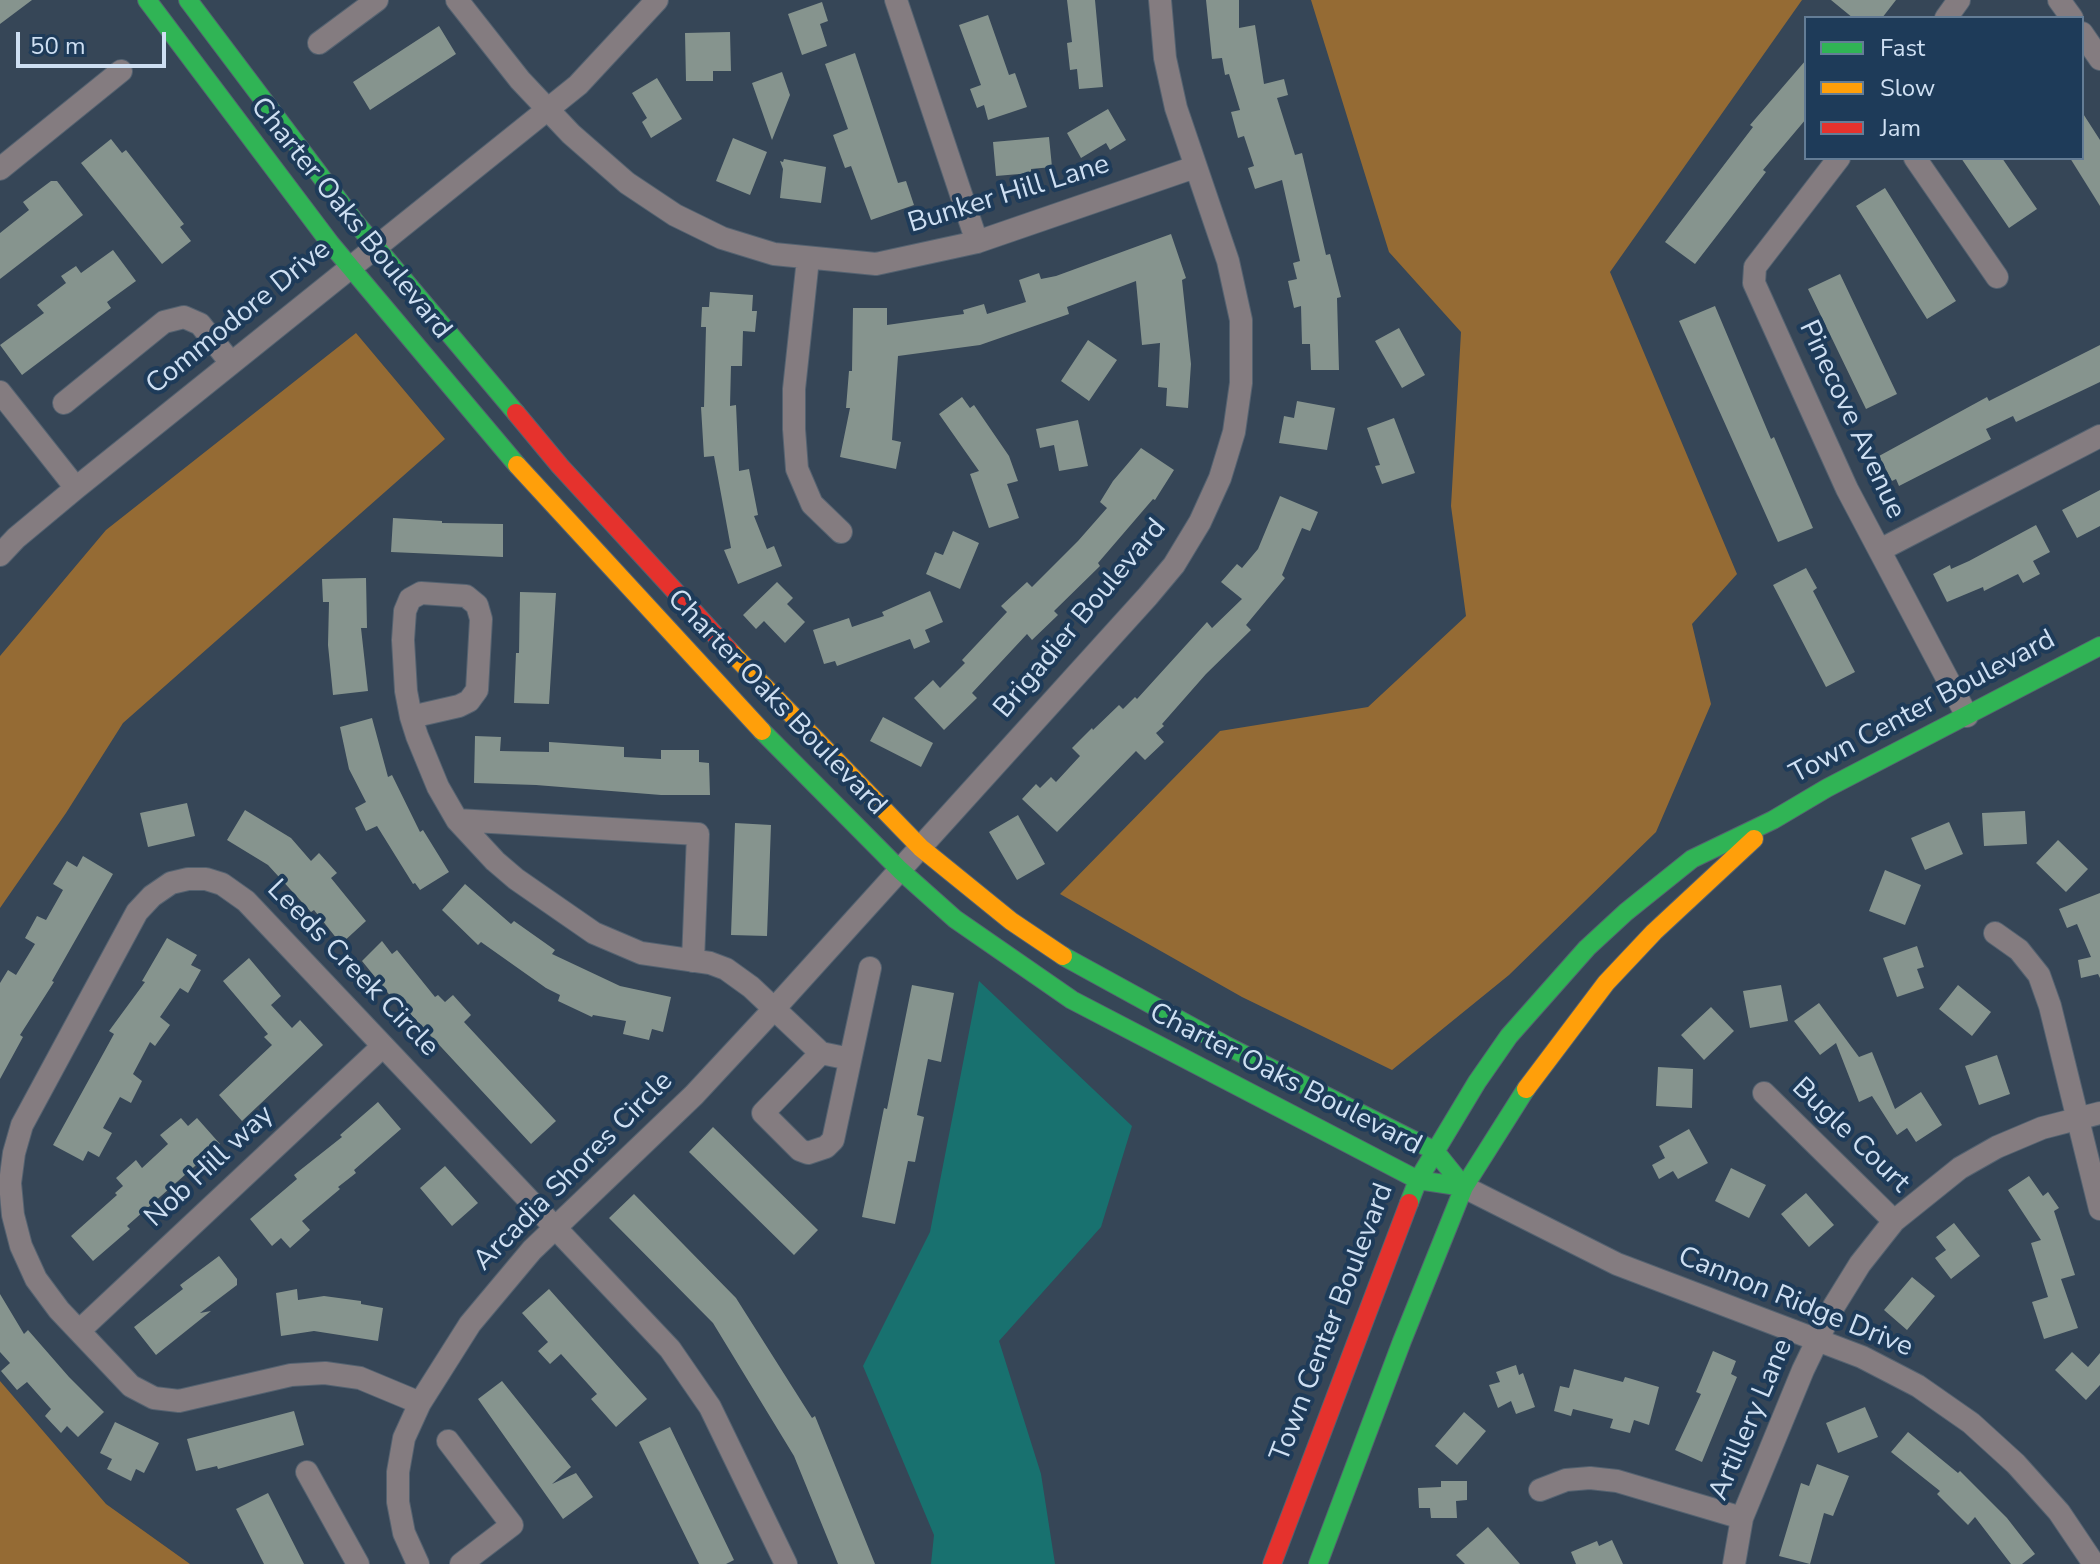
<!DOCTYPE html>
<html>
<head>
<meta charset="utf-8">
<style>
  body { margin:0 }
  #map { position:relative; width:2100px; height:1564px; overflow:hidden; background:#364657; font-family:"Nunito Sans",sans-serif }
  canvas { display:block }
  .legend { position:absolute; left:1804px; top:16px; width:280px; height:144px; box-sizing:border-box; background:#1e3b59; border:2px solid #647d96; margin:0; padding:10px 14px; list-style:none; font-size:24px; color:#cedff2 }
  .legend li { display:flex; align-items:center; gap:16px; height:40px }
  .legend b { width:40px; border:2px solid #647d96 }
  .scale { position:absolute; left:16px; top:32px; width:150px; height:36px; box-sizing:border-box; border:4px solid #cedff2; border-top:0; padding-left:10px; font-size:24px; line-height:28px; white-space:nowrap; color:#cedff2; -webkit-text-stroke:6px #1e3b59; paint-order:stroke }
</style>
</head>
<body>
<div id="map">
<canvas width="2100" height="1564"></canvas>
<ul class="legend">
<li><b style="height:10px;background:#30b455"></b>Fast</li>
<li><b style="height:10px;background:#ff9f0a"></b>Slow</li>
<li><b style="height:10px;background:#e5322d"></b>Jam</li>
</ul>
<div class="scale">50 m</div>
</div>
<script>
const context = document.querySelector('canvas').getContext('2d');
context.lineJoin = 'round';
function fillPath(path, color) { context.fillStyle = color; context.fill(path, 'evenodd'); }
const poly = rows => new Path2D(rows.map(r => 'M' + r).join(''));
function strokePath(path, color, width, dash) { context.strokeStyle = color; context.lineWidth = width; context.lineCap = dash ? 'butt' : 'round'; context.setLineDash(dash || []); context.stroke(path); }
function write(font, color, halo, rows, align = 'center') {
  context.font = font + ' "Nunito Sans",sans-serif'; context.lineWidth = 8; context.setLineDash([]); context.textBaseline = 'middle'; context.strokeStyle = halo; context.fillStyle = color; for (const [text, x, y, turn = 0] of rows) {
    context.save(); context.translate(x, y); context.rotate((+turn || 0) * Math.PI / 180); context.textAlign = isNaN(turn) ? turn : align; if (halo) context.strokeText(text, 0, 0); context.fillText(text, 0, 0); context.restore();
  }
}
fillPath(poly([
  [1311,0,1802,0,1610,272,1737,574,1692,624,1711,704,1656,832,1509,975,1392,1070,1242,997,1060,894,1220,731,1368,707,1466,616,1451,506,1461,332,1389,252],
  [356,333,445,439,123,723,66,813,0,908,0,656,106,530],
  [0,1381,106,1504,190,1564,0,1564]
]), '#956b34');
fillPath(poly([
  [979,981,1132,1126,1101,1227,999,1341,1041,1474,1055,1564,931,1564,934,1535,863,1366,930,1232]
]), '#18716f');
fillPath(poly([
  [0,0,32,0,0,24],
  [1067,0,1095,0,1103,87,1079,89,1077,69,1070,70,1067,43,1072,42],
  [1206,0,1239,0,1239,28,1255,25,1264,84,1284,79,1288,95,1277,98,1295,155,1302,153,1326,255,1330,254,1341,297,1337,298,1339,370,1311,370,1310,344,1302,344,1301,306,1294,308,1288,281,1297,279,1293,263,1300,261,1282,180,1255,189,1248,168,1254,166,1244,136,1238,138,1231,112,1240,110,1229,74,1225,75,1222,58,1212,59],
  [1831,0,1896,0,1882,18,1853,18],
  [822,2,828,21,820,24,827,46,802,55,788,14],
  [988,15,1009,75,1015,73,1027,107,988,120,984,105,977,108,970,89,981,85,959,25],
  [439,26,456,54,370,110,353,82],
  [730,32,731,71,713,71,713,81,686,81,685,33],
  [855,53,898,183,906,181,914,205,871,220,851,166,845,168,833,135,848,129,825,64],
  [1806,60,1806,119,1763,170,1766,172,1695,264,1665,242,1753,127,1750,125],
  [782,72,790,95,772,140,752,83],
  [657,78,682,119,651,138,642,122,647,118,632,93],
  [1108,109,1126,140,1110,150,1106,143,1081,158,1067,133],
  [2082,112,2100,140,2100,206,2070,158,2082,158],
  [1049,137,1052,167,1031,169,1031,173,996,176,993,142],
  [733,138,767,152,750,195,716,181],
  [111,139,122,153,126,150,184,224,180,227,191,241,162,264,81,163],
  [1961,158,2002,158,2037,209,2009,228],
  [784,159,826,167,821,203,780,198,783,169,780,161,783,162],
  [51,181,57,181,83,215,0,279,0,233,29,210,23,202],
  [1885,188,1956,301,1927,319,1856,206],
  [1171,234,1186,278,1182,280,1191,364,1188,408,1166,406,1167,388,1158,387,1160,343,1142,345,1136,281,1067,307,1069,314,980,345,898,356,892,440,901,442,896,469,840,457,850,408,846,408,849,371,852,371,853,308,887,308,887,325,964,314,963,310,984,304,987,314,1026,302,1019,280,1039,273,1041,279,1056,276],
  [113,250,136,281,107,302,111,308,22,375,0,345,44,313,37,305,66,283,61,276,76,266,81,273],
  [1840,274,1897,394,1866,409,1808,289],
  [710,292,753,295,752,311,757,311,755,332,743,331,742,366,731,366,730,406,736,405,739,471,749,469,758,515,754,516,767,549,774,546,782,566,738,584,724,550,731,548,714,456,704,457,701,407,704,407,706,327,701,327,702,307,709,307],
  [1715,306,1771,439,1774,437,1813,528,1778,542,1679,321],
  [1399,328,1425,375,1402,388,1375,341],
  [1088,340,1117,360,1089,401,1061,381],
  [2100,345,2100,382,2016,422,2013,416,1986,429,1991,439,1899,486,1896,479,1892,481,1879,456,1987,397,1989,401],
  [962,397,970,408,974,405,1009,456,1018,481,1007,484,1019,518,989,528,970,474,979,471,939,414],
  [1297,401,1335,408,1327,450,1279,443,1284,416,1294,418],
  [1394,418,1415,473,1382,484,1375,466,1380,465,1367,428],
  [1078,420,1088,466,1059,471,1054,445,1040,448,1036,429],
  [1141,448,1174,470,1155,500,1153,499,1098,563,1100,566,1054,611,1058,615,1032,640,1027,634,972,693,977,698,944,730,914,698,933,680,940,688,965,663,962,660,1007,612,1001,606,1027,582,1032,587,1078,541,1107,508,1100,502,1113,481],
  [2100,490,2100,526,2077,538,2062,510],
  [1280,496,1318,512,1310,531,1302,528,1282,575,1285,578,1246,625,1251,630,1206,674,1162,724,1164,726,1156,733,1164,742,1145,760,1136,751,1057,832,1022,799,1036,784,1040,788,1051,777,1056,782,1080,756,1072,748,1092,728,1093,730,1119,705,1123,709,1135,697,1137,699,1207,622,1212,628,1242,599,1221,582,1237,564,1242,568,1258,549],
  [393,518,442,521,442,523,503,524,503,557,391,552],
  [2036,525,2050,552,2033,561,2040,574,2023,583,2018,574,1984,591,1983,587,1947,602,1933,574,1950,565,1951,569,1969,561],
  [953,531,979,543,960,589,926,574,935,552,943,555],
  [1806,568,1817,588,1813,591,1855,672,1826,687,1773,585],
  [366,578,367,628,361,628,368,691,333,695,328,645,329,602,323,602,322,579],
  [777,582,793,598,787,604,805,622,785,643,764,621,756,629,743,615],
  [930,591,943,622,925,630,930,642,914,649,910,639,837,666,835,661,824,664,813,630,849,618,852,627,884,616,882,612],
  [520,592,556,593,549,704,514,703,516,653,519,653],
  [883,717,933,743,921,767,870,741],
  [372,718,388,777,392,775,420,832,423,830,449,872,420,890,415,883,413,884,377,826,366,831,355,808,366,802,349,769,340,727],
  [475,736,501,737,500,751,549,752,549,742,624,747,624,757,661,759,661,750,699,750,699,762,709,763,710,795,661,795,536,785,474,783],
  [187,803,195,836,148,847,140,813],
  [245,810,291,838,311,861,319,853,337,873,331,878,366,921,341,944,314,910,311,912,268,865,227,840],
  [2025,811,2027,844,1984,846,1982,813],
  [1018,815,1045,864,1017,880,989,832],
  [1949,822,1963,854,1925,870,1911,838],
  [735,823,771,825,767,936,731,935],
  [2058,840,2088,869,2066,892,2036,863],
  [83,856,113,874,52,981,54,982,20,1035,23,1037,0,1079,0,983,8,970,16,975,35,944,25,938,37,916,46,920,63,890,53,884,67,861,77,867],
  [1885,870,1921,885,1905,925,1869,911],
  [465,884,511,924,514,921,555,950,552,954,620,986,671,997,663,1032,652,1029,649,1040,623,1034,626,1021,593,1015,592,1017,558,1001,560,995,546,988,481,942,478,945,442,910],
  [2100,893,2100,978,2098,974,2081,978,2078,960,2091,957,2077,924,2067,928,2059,909],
  [167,938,197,955,191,965,201,970,188,993,180,988,160,1017,170,1025,155,1046,150,1042,133,1074,142,1081,131,1103,120,1097,103,1128,112,1133,99,1157,88,1151,83,1161,53,1145,114,1034,109,1031,145,982,142,981],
  [382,941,392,954,397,950,435,997,438,995,445,1002,453,995,471,1015,464,1022,556,1121,531,1144,404,1007,401,1009,362,961],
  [1917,946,1924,967,1917,969,1924,988,1897,997,1883,958],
  [249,958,281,996,271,1005,292,1028,300,1020,323,1045,242,1121,219,1095,272,1045,264,1037,268,1034,223,981],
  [912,985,954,993,941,1062,928,1059,917,1115,924,1117,915,1162,908,1161,895,1224,862,1217,884,1108,887,1109],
  [1781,985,1788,1021,1750,1028,1743,991],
  [1958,985,1991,1012,1972,1036,1939,1009],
  [1819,1003,1859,1057,1872,1052,1895,1109,1921,1092,1942,1125,1916,1142,1907,1128,1897,1135,1872,1096,1859,1102,1836,1043,1820,1055,1794,1021],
  [1711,1007,1734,1031,1704,1060,1681,1035],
  [1997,1055,2010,1094,1979,1105,1965,1066],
  [1658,1067,1693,1069,1692,1108,1656,1106],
  [378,1102,401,1129,354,1170,356,1173,338,1187,340,1189,302,1221,310,1230,290,1248,281,1238,272,1246,250,1219,297,1179,294,1175,342,1137,340,1135],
  [181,1118,188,1126,197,1118,220,1144,127,1226,130,1229,93,1261,71,1236,117,1195,115,1193,123,1186,116,1178,136,1160,142,1168,168,1144,160,1135],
  [713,1127,818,1230,794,1255,689,1152],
  [1689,1129,1708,1163,1678,1179,1673,1171,1659,1179,1652,1165,1665,1158,1659,1146],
  [445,1166,478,1203,452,1226,420,1188],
  [1731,1168,1766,1185,1749,1218,1715,1201],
  [2029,1176,2043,1196,2048,1192,2059,1208,2054,1211,2075,1275,2061,1279,2078,1328,2044,1339,2032,1302,2048,1297,2031,1243,2041,1240,2008,1190],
  [1806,1193,1834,1225,1809,1247,1781,1214],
  [634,1194,736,1298,812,1418,815,1416,875,1564,838,1564,794,1456,713,1323,609,1218],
  [1954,1223,1980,1256,1951,1279,1935,1258,1946,1250,1936,1237],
  [219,1256,237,1279,237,1285,200,1313,211,1311,156,1355,134,1327,183,1289,180,1285],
  [1912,1277,1935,1296,1907,1330,1884,1310],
  [297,1289,298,1300,324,1296,361,1301,361,1304,383,1308,378,1341,314,1331,281,1336,276,1293],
  [549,1289,647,1399,616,1427,591,1399,597,1394,561,1354,550,1364,538,1351,548,1342,522,1313],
  [0,1294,24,1334,28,1330,69,1377,104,1412,78,1437,67,1426,61,1433,45,1416,51,1409,27,1382,17,1390,1,1371,10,1363,0,1352],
  [1713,1351,1736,1361,1731,1374,1737,1377,1702,1462,1675,1450,1701,1394,1696,1392],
  [2072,1352,2088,1367,2100,1353,2100,1385,2086,1400,2055,1370],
  [1516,1365,1519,1375,1523,1373,1535,1407,1516,1414,1511,1401,1498,1408,1489,1385,1500,1382,1496,1372],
  [1574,1369,1623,1382,1625,1377,1659,1387,1649,1425,1634,1420,1630,1433,1610,1428,1613,1419,1573,1409,1571,1416,1554,1411,1560,1386,1569,1388],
  [502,1381,571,1467,552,1484,576,1473,593,1497,563,1519,478,1399],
  [1865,1407,1878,1437,1838,1453,1826,1423],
  [294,1411,304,1445,218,1469,217,1466,196,1471,187,1439],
  [1464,1412,1486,1431,1457,1465,1435,1446],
  [115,1422,159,1443,144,1473,136,1469,131,1481,107,1469,112,1459,100,1453],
  [670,1427,734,1560,726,1564,699,1564,639,1442],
  [1908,1432,1958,1473,1960,1471,2007,1518,2035,1554,2022,1564,2011,1564,1975,1517,1968,1525,1937,1494,1940,1491,1891,1452],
  [1817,1464,1849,1476,1833,1516,1824,1513,1810,1564,1779,1556,1801,1483,1809,1486],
  [1441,1481,1467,1481,1467,1500,1456,1501,1457,1518,1431,1518,1430,1508,1419,1508,1418,1488,1441,1487],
  [268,1493,304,1564,264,1564,236,1509],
  [1488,1527,1520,1564,1465,1564,1456,1555],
  [1612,1540,1623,1564,1576,1564,1571,1552,1597,1541,1599,1546]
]), '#86948e');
const street = poly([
  [457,0,520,80,571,134,627,183,675,215,722,238,774,254,876,264,977,242,1195,167],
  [896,0,977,242],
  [2059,0,2072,18],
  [1946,18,1959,0],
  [2082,33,2100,59],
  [319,43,377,0],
  [1839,158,1755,267,1754,283,1847,489,1967,716],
  [1915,158,1997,277],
  [0,169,121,71],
  [808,259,794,389,794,429,797,469,812,504,841,532],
  [0,392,76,488],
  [64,403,164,322,184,317,200,324,231,363],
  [1880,550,2100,436],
  [0,555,16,538,76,488,578,85,657,0],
  [411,717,459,706,469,701,477,690,481,619,477,605,466,596,421,593,410,599,405,611,403,640,406,691,411,717,417,736,438,787,457,820,495,861,516,879,594,933,641,953,710,963,726,969,751,987,821,1053,850,1059],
  [457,820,698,834,693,961],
  [1995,933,2019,950,2039,975,2050,1006,2100,1209],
  [821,1053,763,1113,800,1150,808,1153,826,1147,833,1140,870,968],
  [1764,1093,1894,1221],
  [1464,1187,1617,1264,1862,1357,1918,1386,1971,1423,2016,1464,2059,1512,2094,1564],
  [79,1331,383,1046],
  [420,1403,360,1378,325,1373,291,1375,179,1401,154,1398,131,1386,59,1310,36,1279,21,1246,13,1215,10,1183,14,1153,22,1125,137,912,152,896,171,883,188,879,206,879,222,884,246,901,670,1349,710,1407,786,1564],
  [448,1441,512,1525,461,1564],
  [307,1472,358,1564],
  [1540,1490,1566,1480,1590,1478,1617,1481,1742,1518],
  [418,1564,404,1533,398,1502,398,1472,404,1438,420,1403,470,1324,532,1250,694,1095,774,1009,1148,596,1174,565,1200,522,1220,478,1234,432,1241,383,1241,320,1228,261,1176,108,1165,58,1160,0],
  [1734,1564,1742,1518,1803,1370,1834,1306,1860,1264,1894,1221,1960,1168,1997,1147,2042,1128,2100,1113]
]);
const fast = poly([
  [147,0,330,243,517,465],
  [188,0,356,223,516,413],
  [762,731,900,870,955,919,1072,1000,1418,1180,1464,1187],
  [1063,956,1227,1046,1435,1151,1464,1187],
  [1409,1203,1418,1180,1477,1082,1509,1036,1587,948,1626,912,1692,859,1773,820,1827,788,2100,646],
  [1318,1564,1402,1341,1464,1187,1526,1089]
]);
const slow = poly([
  [517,465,762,731],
  [729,650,921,848,1011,921,1063,956],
  [1526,1089,1606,983,1654,932,1754,839]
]);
const jam = poly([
  [516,413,560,466,729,650],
  [1272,1564,1409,1203]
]);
strokePath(street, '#546270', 24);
strokePath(fast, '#546270', 20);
strokePath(slow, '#546270', 20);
strokePath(jam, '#546270', 20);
strokePath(street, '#847c80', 22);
strokePath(fast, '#30b455', 18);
strokePath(slow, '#ff9f0a', 18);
strokePath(jam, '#e5322d', 18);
write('28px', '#cedff2', '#1e3b59', [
  ["Bunker Hill Lane",1009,195,-17],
  ["Charter Oaks Boulevard",350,219,51],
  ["Commodore Drive",239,318,-39],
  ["Pinecove Avenue",1851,420,65],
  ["Brigadier Boulevard",1081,619,-50],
  ["Charter Oaks Boulevard",776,703,46],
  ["Town Center Boulevard",1923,708,-28],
  ["Leeds Creek Circle",352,969,46],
  ["Charter Oaks Boulevard",1285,1080,27],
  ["Bugle Court",1850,1136,44],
  ["Nob Hill way",210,1167,-43],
  ["Arcadia Shores Circle",574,1172,-45],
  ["Cannon Ridge Drive",1795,1303,22],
  ["Town Center Boulevard",1333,1323,-69],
  ["Artillery Lane",1752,1420,-67]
]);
</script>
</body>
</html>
